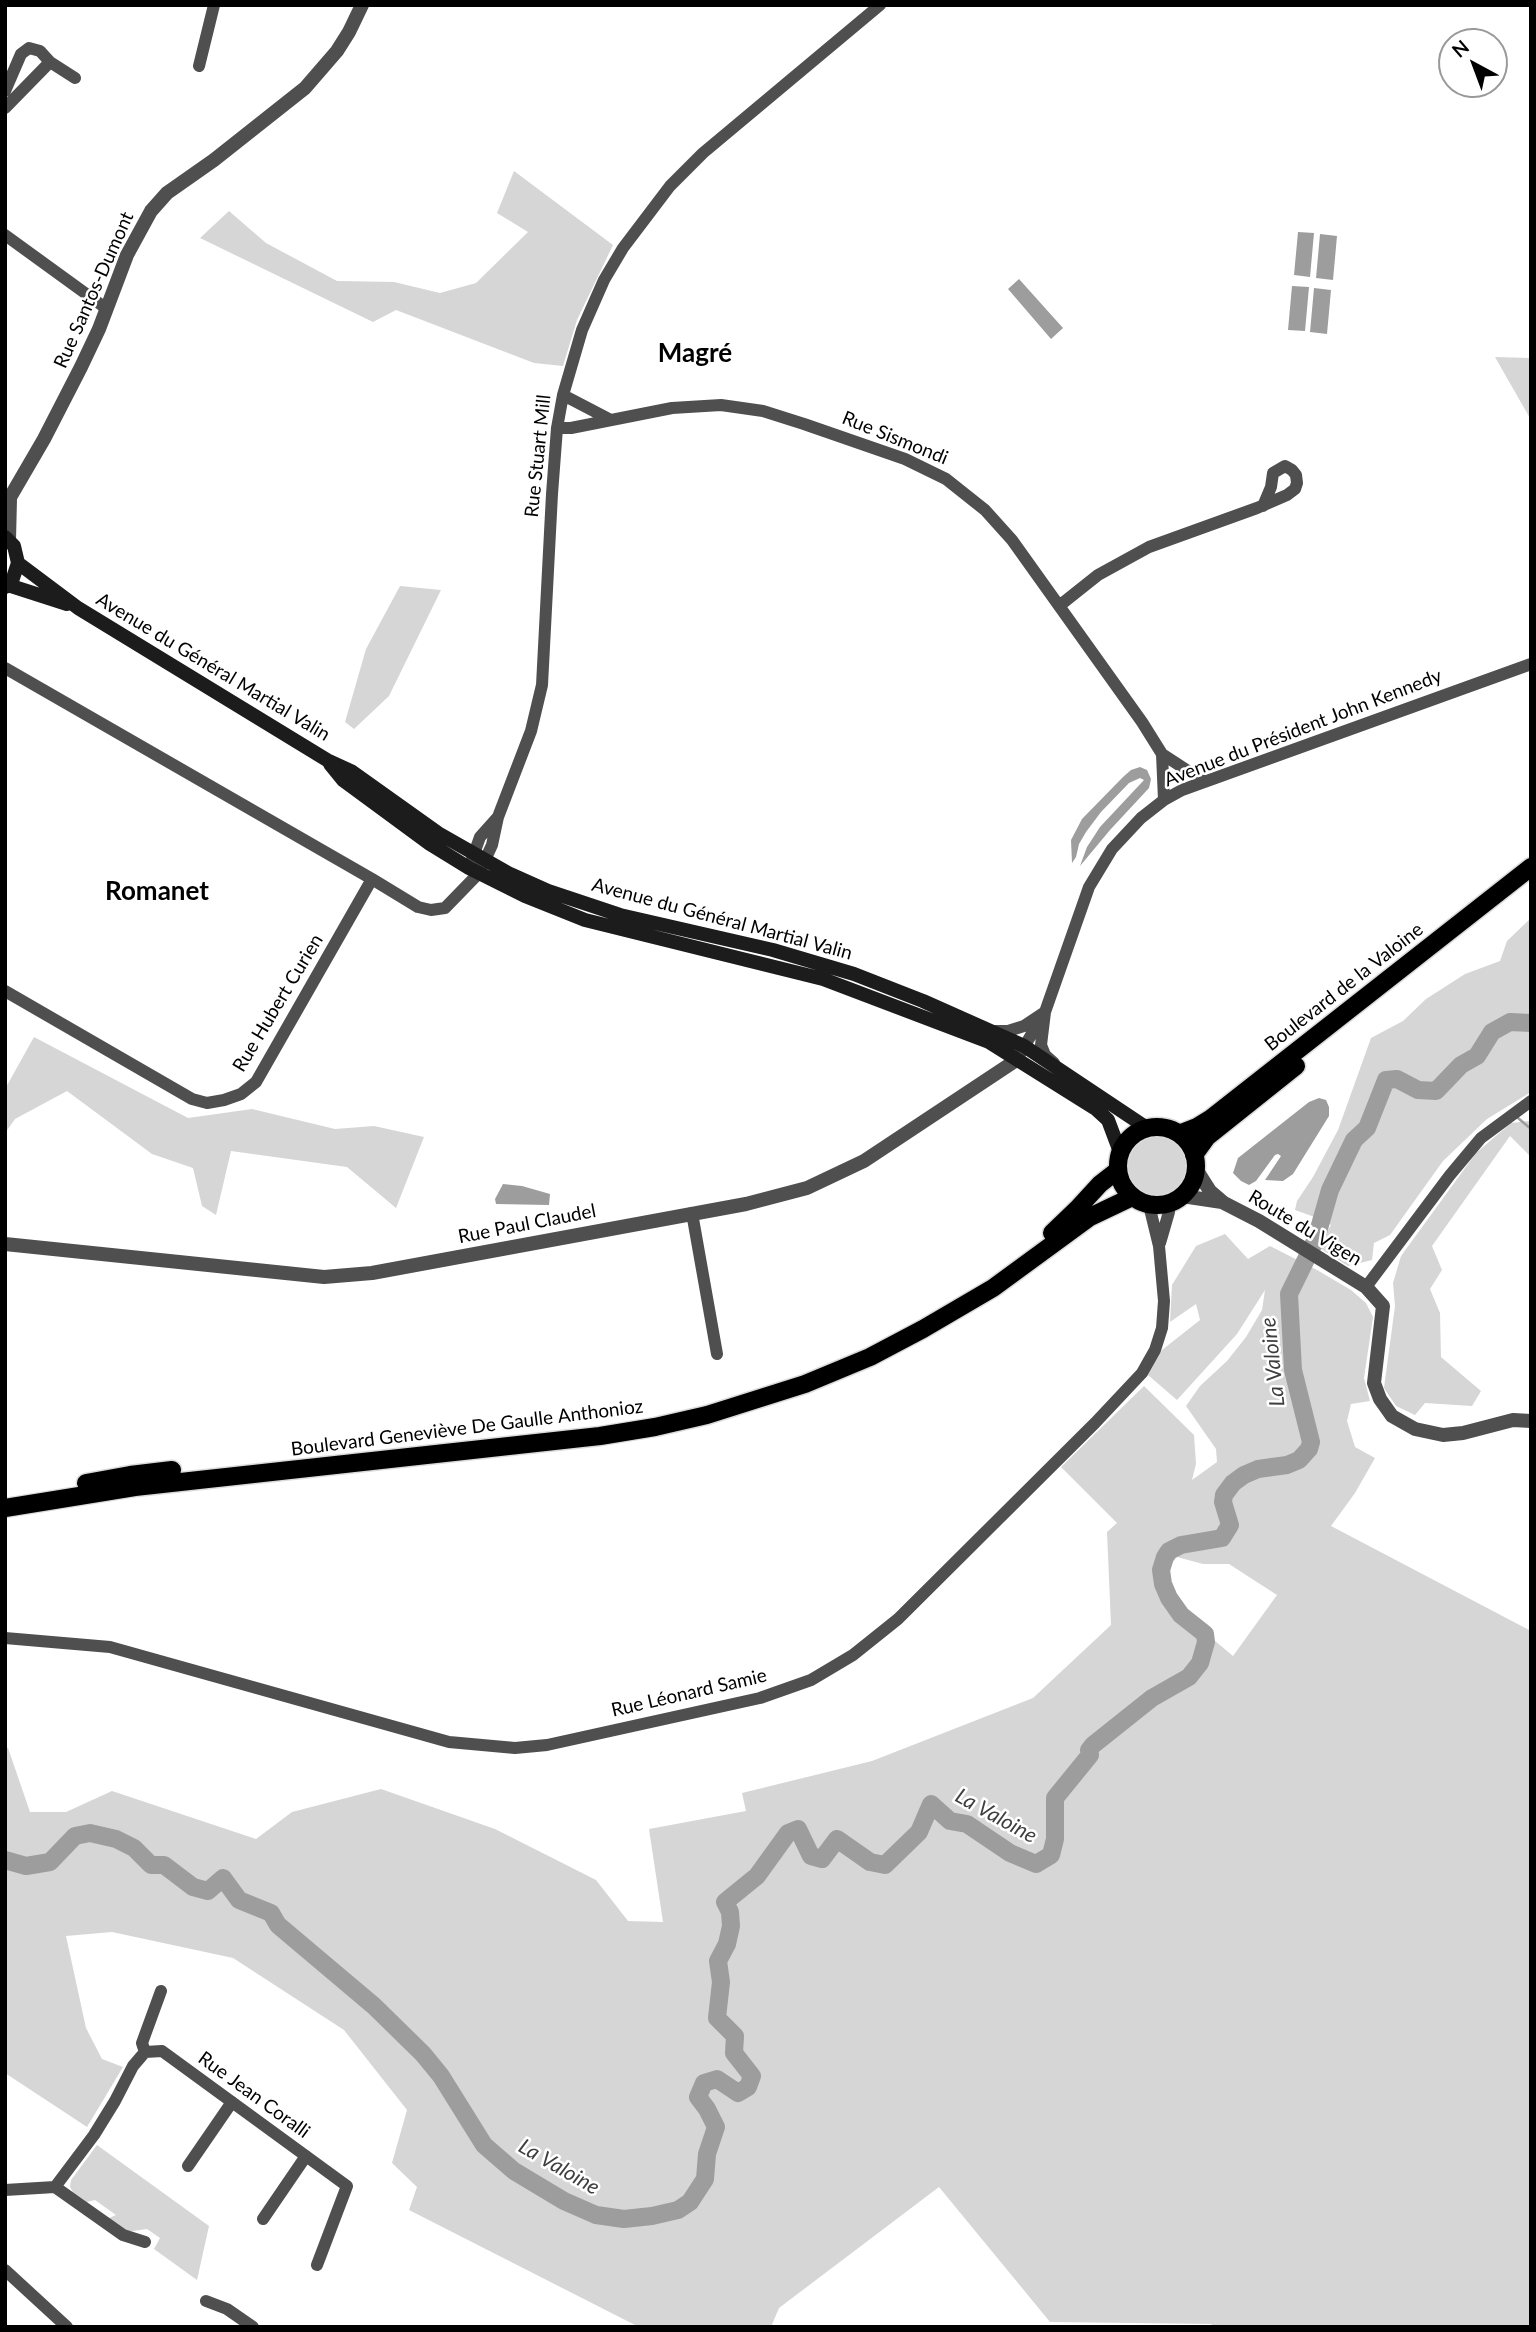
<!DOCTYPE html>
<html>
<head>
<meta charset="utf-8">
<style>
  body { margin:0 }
  #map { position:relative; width:1536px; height:2332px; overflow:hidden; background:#fff; font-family:Lato,sans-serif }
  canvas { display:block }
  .frame { position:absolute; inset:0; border:7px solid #000; pointer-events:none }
  .north { position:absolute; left:1438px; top:28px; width:70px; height:70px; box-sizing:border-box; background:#fff; border:2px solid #999; border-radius:50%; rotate:319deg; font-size:19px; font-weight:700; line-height:28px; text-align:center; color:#000 }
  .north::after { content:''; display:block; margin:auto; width:24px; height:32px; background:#000; clip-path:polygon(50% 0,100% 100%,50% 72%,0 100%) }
</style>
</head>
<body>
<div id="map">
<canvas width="1536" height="2332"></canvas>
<div class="frame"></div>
<div class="north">N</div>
</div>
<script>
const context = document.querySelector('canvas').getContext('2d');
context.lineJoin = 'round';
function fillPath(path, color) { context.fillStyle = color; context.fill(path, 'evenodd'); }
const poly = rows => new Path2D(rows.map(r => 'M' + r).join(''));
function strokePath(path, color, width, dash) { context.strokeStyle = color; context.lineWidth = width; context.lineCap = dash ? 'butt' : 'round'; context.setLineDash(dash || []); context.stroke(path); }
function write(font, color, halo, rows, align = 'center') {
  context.font = font + ' Lato,sans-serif'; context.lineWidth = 5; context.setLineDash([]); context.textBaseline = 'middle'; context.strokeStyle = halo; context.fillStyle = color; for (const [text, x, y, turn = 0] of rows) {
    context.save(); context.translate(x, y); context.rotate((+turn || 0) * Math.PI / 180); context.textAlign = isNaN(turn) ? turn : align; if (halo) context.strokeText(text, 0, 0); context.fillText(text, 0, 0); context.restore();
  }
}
fillPath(poly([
  [514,171,613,245,577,320,563,366,534,363,396,310,373,322,200,238,229,211,266,243,337,281,394,282,440,293,476,283,528,232,497,213],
  [1495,357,1531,358,1531,420],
  [400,586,441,590,389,696,354,729,345,722,366,649],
  [1531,918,1531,1092,1487,1119,1443,1161,1390,1235,1374,1243,1372,1260,1348,1266,1318,1247,1331,1225,1320,1219,1295,1210,1297,1201,1313,1177,1338,1130,1371,1038,1403,1021,1426,999,1465,974,1500,961,1507,941],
  [34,1037,188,1118,252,1109,335,1129,374,1126,424,1137,396,1208,347,1167,231,1151,216,1215,202,1206,193,1168,152,1154,67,1091,15,1119,5,1133,5,1089],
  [1529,1121,1531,1123,1531,1157,1510,1136,1432,1246,1442,1270,1430,1289,1440,1313,1441,1357,1481,1391,1472,1406,1425,1403,1415,1415,1396,1406,1384,1388,1395,1306,1393,1283,1401,1256,1476,1153,1511,1123],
  '1124 1167a33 33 0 1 1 66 0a33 33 0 1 1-66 0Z',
  [1225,1234,1248,1259,1270,1246,1317,1270,1351,1290,1366,1303,1373,1317,1364,1378,1370,1401,1351,1404,1347,1421,1355,1447,1375,1458,1355,1493,1331,1526,1531,1631,1531,2327,1208,2327,1212,2324,1050,2322,939,2187,779,2308,771,2327,634,2327,635,2325,409,2210,417,2187,392,2163,407,2110,344,2030,233,1958,112,1932,66,1936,86,2028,102,2059,123,2067,87,2127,5,2073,5,1747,8,1748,30,1812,66,1812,112,1791,256,1839,292,1812,381,1789,495,1829,596,1880,628,1921,663,1922,649,1829,746,1811,742,1793,872,1761,1033,1698,1111,1625,1107,1532,1117,1523,1061,1467,1144,1386,1194,1435,1196,1464,1192,1480,1217,1462,1216,1449,1186,1406,1200,1386,1227,1361,1246,1337,1262,1310,1265,1290,1237,1334,1177,1400,1148,1375,1162,1350,1200,1320,1196,1304,1170,1322,1172,1285,1196,1246],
  [1177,1557,1203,1564,1229,1564,1277,1595,1233,1656,1159,1594,1168,1568],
  [97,2145,209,2226,197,2280,154,2249,160,2238,147,2229,126,2232,107,2219,116,2215,95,2200,87,2202,73,2192,70,2187,71,2180]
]), '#d6d6d6');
fillPath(poly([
  [1298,232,1314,233,1310,277,1294,275],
  [1320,234,1337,236,1333,280,1316,278],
  [1019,279,1063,328,1051,339,1008,289],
  [1292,286,1309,287,1305,331,1288,330],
  [1314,288,1331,290,1327,334,1310,332],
  [1140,767,1147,770,1151,779,1149,788,1110,830,1080,866,1087,847,1100,827,1144,780,1140,778,1129,783,1101,812,1086,832,1079,844,1076,857,1072,863,1071,840,1082,819,1123,777,1131,770],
  [1319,1098,1326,1100,1329,1107,1329,1116,1293,1174,1283,1181,1265,1180,1281,1156,1278,1154,1275,1155,1256,1181,1249,1185,1241,1181,1233,1173,1238,1158,1309,1102],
  [503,1184,522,1186,550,1194,549,1205,496,1204,495,1199]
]), '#9d9d9d');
strokePath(poly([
  [1518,1118,1531,1129]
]), '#9d9d9d', 2.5);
strokePath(poly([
  [5,1860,26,1866,50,1862,75,1836,90,1833,116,1839,134,1848,151,1865,164,1865,193,1887,208,1891,223,1878,239,1900,271,1913,278,1925,374,2006,423,2054,441,2076,484,2145,514,2171,564,2201,596,2215,624,2219,652,2216,678,2210,690,2202,705,2179,707,2154,716,2127,707,2109,698,2097,704,2083,717,2079,738,2093,748,2087,752,2076,734,2053,735,2036,717,2018,721,1982,718,1961,727,1944,731,1926,730,1912,725,1902,757,1876,788,1833,798,1829,811,1856,822,1859,837,1839,870,1862,885,1865,919,1832,931,1804,950,1821,967,1824,1010,1853,1036,1864,1051,1855,1055,1839,1055,1798,1090,1755,1089,1750,1093,1745,1152,1698,1189,1677,1200,1663,1206,1642,1205,1634,1181,1615,1169,1598,1163,1584,1161,1570,1165,1557,1169,1551,1181,1545,1222,1538,1230,1525,1223,1502,1224,1495,1233,1483,1244,1475,1258,1469,1287,1465,1299,1460,1309,1449,1311,1442,1293,1370,1289,1294,1316,1239,1330,1190,1354,1140,1367,1128,1386,1080,1397,1079,1418,1090,1436,1091,1461,1065,1477,1056,1492,1032,1510,1022,1531,1023]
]), '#9d9d9d', 18);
const primary = poly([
  '1118 1166a39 39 0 1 1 78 0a39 39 0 1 1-78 0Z',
  [1179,1134,1197,1127,1210,1119,1531,867],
  [1194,1155,1207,1137,1296,1066],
  [1052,1233,1077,1209,1100,1184,1118,1170],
  [86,1483,130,1475,172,1470],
  [5,1508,135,1487,600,1436,655,1427,707,1415,805,1384,870,1357,923,1329,993,1288,1090,1217,1132,1197]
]);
strokePath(primary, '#dbdbdb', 21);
strokePath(poly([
  [199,66,214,5],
  [5,91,21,54,29,48,40,51,50,62,75,78],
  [5,108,50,62],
  [5,235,107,309],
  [563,395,609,419],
  [557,428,571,428,672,408,721,405,763,411,804,424,905,459,946,479,985,510,1012,540,1142,722,1162,754,1164,800],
  [1059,606,1098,575,1149,547,1257,508,1287,495,1295,489,1297,483,1296,475,1292,470,1285,466,1273,473,1271,487,1263,506],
  [5,668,372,879,256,1082,241,1094,224,1100,207,1103,192,1099,5,991],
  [1162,754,1205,782],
  [471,862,480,837,497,818],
  [372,879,418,907,431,910,445,908,479,873,492,845,498,817,531,731,542,685,552,494,557,428,563,395,582,330,604,280,623,248,670,186,703,153,880,5],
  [993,1031,1008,1031,1024,1026,1045,1012],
  [1020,1054,1041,1018],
  [1054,1063,1045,1055,1041,1045,1045,1012,1089,887,1112,849,1141,818,1164,800,1182,790,1531,664],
  [692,1213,717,1354],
  [1160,1243,1169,1212,1168,1204],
  [1366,1287,1450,1175,1481,1138,1531,1101],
  [5,1638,110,1647,449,1742,515,1748,547,1745,760,1698,811,1680,853,1655,898,1619,1095,1423,1142,1373,1155,1350,1162,1328,1164,1301,1159,1246,1149,1205],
  [145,2052,142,2043,161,1991],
  [188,2166,232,2102],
  [55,2187,94,2135,115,2101,133,2066,145,2052,162,2051,347,2186,317,2265],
  [5,2190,55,2187,123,2235,145,2242],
  [263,2219,306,2156],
  [5,2270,67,2327],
  [206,2301,227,2309,253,2327]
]), '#4f4f4f', 12);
strokePath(poly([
  [5,506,44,439,81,367,99,329,127,255,151,211,167,193,214,160,305,88,337,51,349,32,362,5],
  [9,540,10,499],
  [1196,1169,1210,1191,1224,1203,1259,1221,1366,1287,1383,1306,1374,1383,1380,1399,1392,1416,1415,1429,1443,1435,1463,1433,1513,1420,1531,1421],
  [1182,1196,1222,1202],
  [5,1244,324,1277,372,1273,746,1204,807,1188,864,1161,1018,1059]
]), '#4f4f4f', 14);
strokePath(poly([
  [5,537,14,546,18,563,13,578,5,587],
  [18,563,78,608,327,760,351,771,438,833,510,874,548,891,620,915,773,950,854,974,923,1001,1024,1046,1147,1128],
  [8,585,67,604],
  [330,764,343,780,430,844,469,868,525,896,585,920,823,979,989,1042,1096,1109,1108,1120,1120,1152]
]), '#1c1c1c', 14);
strokePath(primary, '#000', 18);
write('19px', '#000', '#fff', [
  ["Rue Santos-Dumont",94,290,-66],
  ["Rue Sismondi",895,438,22],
  ["Rue Stuart Mill",538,456,-84],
  ["Avenue du Général Martial Valin",213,667,31],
  ["Avenue du Président John Kennedy",1303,728,-21],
  ["Avenue du Général Martial Valin",722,919,15],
  ["Boulevard de la Valoine",1344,987,-38],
  ["Rue Hubert Curien",278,1003,-59],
  ["Rue Paul Claudel",527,1224,-11],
  ["Route du Vigen",1305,1228,31],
  ["Boulevard Geneviève De Gaulle Anthonioz",467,1428,-7],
  ["Rue Léonard Samie",689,1693,-13],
  ["Rue Jean Coralli",254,2095,36]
]);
write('italic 21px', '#3e3e3e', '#fff', [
  ["La Valoine",1273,1362,-96],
  ["La Valoine",996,1816,29],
  ["La Valoine",559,2167,30]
]);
write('bold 26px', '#000', '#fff', [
  ["Magré",695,354],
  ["Romanet",157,892]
]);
</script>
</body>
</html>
